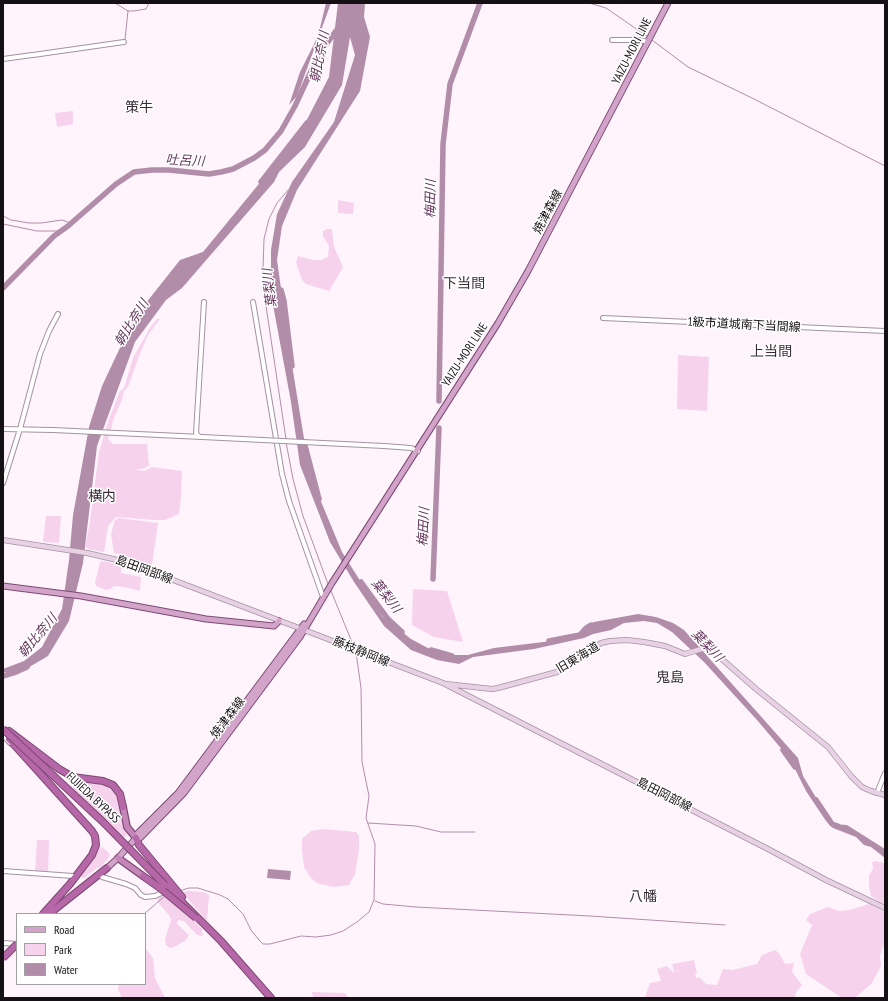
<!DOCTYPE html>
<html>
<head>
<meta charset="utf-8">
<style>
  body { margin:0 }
  #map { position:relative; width:888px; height:1001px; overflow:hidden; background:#fff4fc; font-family:"PT Sans Narrow",sans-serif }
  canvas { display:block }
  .frame { position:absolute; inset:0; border:4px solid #151014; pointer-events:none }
  .legend { position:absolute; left:16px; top:913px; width:130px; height:72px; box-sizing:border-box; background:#fff; border:1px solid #a19fa1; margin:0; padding:5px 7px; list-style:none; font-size:12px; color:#151014 }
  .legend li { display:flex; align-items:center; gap:8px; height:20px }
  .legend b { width:20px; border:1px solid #a19fa1 }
</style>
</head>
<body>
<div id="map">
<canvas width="888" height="1001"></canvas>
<div class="frame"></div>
<ul class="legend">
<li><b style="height:5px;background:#d3a4ca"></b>Road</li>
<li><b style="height:11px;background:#f6d2ed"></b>Park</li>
<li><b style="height:11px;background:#b28da9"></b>Water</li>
</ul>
</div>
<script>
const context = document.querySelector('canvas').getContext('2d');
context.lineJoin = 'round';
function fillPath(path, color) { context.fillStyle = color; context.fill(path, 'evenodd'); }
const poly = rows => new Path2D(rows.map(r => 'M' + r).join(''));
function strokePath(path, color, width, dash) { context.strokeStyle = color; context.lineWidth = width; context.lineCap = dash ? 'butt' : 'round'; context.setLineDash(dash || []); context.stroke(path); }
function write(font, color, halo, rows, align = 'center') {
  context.font = font + ' "PT Sans Narrow","Noto Sans JP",sans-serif'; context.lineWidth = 3; context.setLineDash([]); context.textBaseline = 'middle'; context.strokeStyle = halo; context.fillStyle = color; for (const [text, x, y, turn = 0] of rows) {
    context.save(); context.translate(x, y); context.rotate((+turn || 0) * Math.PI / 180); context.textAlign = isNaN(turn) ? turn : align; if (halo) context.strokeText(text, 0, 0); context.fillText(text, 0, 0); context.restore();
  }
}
fillPath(poly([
  [73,111,73,124,57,127,55,113],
  [338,200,354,203,353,214,338,213],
  [327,229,332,229,334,247,343,267,329,291,306,284,302,280,296,263,298,256,314,260,321,260,328,257,329,246,323,236,323,231],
  [157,319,160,319,148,335,139,356,128,387,124,391,122,400,114,418,108,439,113,444,147,444,149,466,142,469,134,469,144,471,152,467,182,471,181,496,179,514,165,520,154,520,142,519,141,516,141,519,116,517,108,526,104,552,88,549,85,546,90,522,99,452,109,419,120,391,124,388,133,358,151,326],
  [678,355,709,357,707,411,677,409],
  [46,516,61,516,59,543,43,542],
  [119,518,158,523,152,565,114,553,111,534,115,520],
  [102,561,126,566,128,568,121,569,121,573,141,577,140,591,124,587,114,586,111,589,106,590,96,586,95,583,100,562],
  [413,589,447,591,463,642,434,637,412,625],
  [78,781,109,786,115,791,119,801,121,823,128,834,123,838,73,789],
  [324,829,356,832,359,836,359,849,355,874,349,885,334,887,317,883,311,878,304,867,302,851,302,839,311,831],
  [37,840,49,840,48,873,35,873],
  [102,847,109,853,110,856,101,867,97,868,83,879,80,874,98,848],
  [874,861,885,863,884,903,881,903,871,896,869,886,869,876,873,868,872,863],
  [188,891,203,892,209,895,207,921,182,892],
  [161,896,166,898,181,908,192,918,202,929,203,936,197,935,184,921,178,920,177,924,189,935,186,940,176,946,170,948,166,945,165,939,171,920,169,915,161,906,157,900],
  [869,904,885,912,885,945,883,947,880,956,881,966,872,983,855,998,842,998,806,974,800,954,812,925,806,920,810,914,828,907,839,911,850,910],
  [145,948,153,958,155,978,165,998,122,998,118,989,119,984,145,984],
  [775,950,779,953,785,964,794,963,792,972,802,985,795,994,796,998,641,998,645,997,650,983,661,981,657,969,667,966,673,972,680,970,674,971,672,964,694,960,697,973,695,974,696,978,699,977,706,984,717,985,723,969,732,970,757,964,762,955],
  [312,992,345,993,348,998,313,998]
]), '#f6d2ed');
fillPath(poly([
  [326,3,331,3,297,96,289,105,300,72,318,36],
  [338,3,365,3,364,17,370,37,360,91,297,190,282,226,277,260,291,359,310,475,342,552,383,617,411,639,441,655,468,655,494,648,560,640,580,635,594,622,638,614,656,617,673,623,684,630,798,758,803,776,832,824,847,825,885,849,885,858,871,847,864,845,856,837,833,828,826,821,806,791,790,759,757,720,704,662,672,632,657,623,644,621,624,623,611,630,593,634,584,638,534,649,473,657,459,664,437,660,411,650,384,626,354,582,330,542,300,465,291,402,271,294,271,250,277,214,292,182,334,122,355,55,350,37,342,85,305,147,279,172,274,182,182,288,166,300,135,342,97,446,83,563,69,621,48,656,26,669,10,672,3,672,3,669,24,661,42,647,62,609,69,560,73,515,89,427,102,386,134,318,180,260,203,252,299,135,329,77],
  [268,869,291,871,290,880,267,878]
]), '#b28da9');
strokePath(poly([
  [115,3,128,11,133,11,146,9,149,3],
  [589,3,606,8,648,37],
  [125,40,128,11],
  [652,40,688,67,752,98,885,166],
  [3,216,11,220,29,223,41,223,62,220,71,223],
  [3,224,37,231,59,231],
  [286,439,266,306,263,268,264,239,269,219,277,203,288,190],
  [286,442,293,479,303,516,328,584],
  [331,591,354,647],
  [368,823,416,826,441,832,475,832],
  [179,891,189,888,198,888,220,895,228,899,243,914,251,930,259,940,263,944,270,944,301,936,316,937,331,935,343,931,357,922,369,912,374,900,375,844,366,818,369,796,362,762,361,688,356,652],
  [375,901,383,904,416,907,590,916,725,925],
  [144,914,165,896]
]), '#b28da9', 1);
strokePath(poly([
  [261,182,307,123],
  [3,288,54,236,68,226,116,184,134,172,152,170,169,170,209,174,221,172,233,169,254,158,265,150,281,131,295,106,319,54,336,31],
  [281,290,284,301,292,366],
  [439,401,443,144,450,84,480,3],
  [304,442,319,499],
  [433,579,439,428],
  [361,582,388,619,402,632],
  [549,641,580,635,586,628,591,625,597,626],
  [431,650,452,656],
  [3,676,16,672,27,667],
  [783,750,795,767],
  [816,800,832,824,838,826]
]), '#b28da9', 5.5);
const tertiary = poly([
  [612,40,640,40,648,42],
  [33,55,124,42],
  [3,59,32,55],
  [253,302,282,474,289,501,323,597],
  [603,318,885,331],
  [3,429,53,430,202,437],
  [199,437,196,433,204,302],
  [384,446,411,448,418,451],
  [3,483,20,429,40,354,49,331,58,314],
  [3,735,10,743],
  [877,793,885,773],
  [3,871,73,876],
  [102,877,126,884,135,888,141,895,145,897,155,896,166,891],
  [3,943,17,944]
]);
const secondary = poly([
  [3,540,87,553,126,562,443,683,768,849,826,880,885,908],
  [446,684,492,689,498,688,557,672,565,668,601,643,610,641,627,640,644,642,665,646,685,654,708,647,756,689,828,747,851,776,862,787,871,791,885,795]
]);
const primary = poly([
  [3,586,81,596,206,619,274,626,279,621],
  [136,838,140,838,184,793,300,637,332,583,498,323,528,271,668,3],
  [107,868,118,858,136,838,137,834,178,793,304,624]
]);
const trunk = poly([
  [123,807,127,827,136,838],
  [118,858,143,876]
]);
const motorway = poly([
  [9,731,59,769,73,777,103,781,113,785,120,794,123,807],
  [9,739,92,831,95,836,96,845,92,855,70,884,43,914],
  [136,838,139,845,182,897],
  [165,885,221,941,271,998],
  [49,914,107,868]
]);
strokePath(tertiary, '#a3939f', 6);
strokePath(secondary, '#a3939f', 6);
strokePath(primary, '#7e4974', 7);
strokePath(trunk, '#7e4974', 8);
strokePath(motorway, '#7e4974', 8);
strokePath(tertiary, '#fff', 4);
strokePath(secondary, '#e9d1e5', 4.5);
strokePath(primary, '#d3a4ca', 5);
strokePath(trunk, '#c486b8', 5.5);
strokePath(motorway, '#b667a7', 6);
const tertiaryBridge = poly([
  [202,437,384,446]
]);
const motorwayBridge = poly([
  [3,729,102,821,165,885],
  [143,876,160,888,196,918],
  [3,958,17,944]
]);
strokePath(tertiaryBridge, '#a3939f', 6, []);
strokePath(motorwayBridge, '#7e4974', 8, []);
strokePath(tertiaryBridge, '#fff', 4);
strokePath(motorwayBridge, '#b667a7', 6);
write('12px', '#151014', '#fff', [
  ["YAIZU-MORI LINE",632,51,-63],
  ["焼津森線",548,212,-62],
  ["1級市道城南下当間線",744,325,3],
  ["YAIZU-MORI LINE",465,355,-57],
  ["島田岡部線",144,570,20],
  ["藤枝静岡線",361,652,22],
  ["旧東海道",578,658,-31],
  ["焼津森線",228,718,-53],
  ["島田岡部線",664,795,27],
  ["FUJIEDA BYPASS",93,798,43]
]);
write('italic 13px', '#64345b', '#fff', [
  ["朝比奈川",320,57,-79],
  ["吐呂川",185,161,3],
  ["梅田川",431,199,-89],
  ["葉梨川",270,288,-97],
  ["朝比奈川",132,323,-58],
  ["梅田川",424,527,-87],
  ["葉梨川",386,596,52],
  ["朝比奈川",38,636,-50],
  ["葉梨川",707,646,46]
]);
write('14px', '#392c36', '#fff', [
  ["策牛",139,108],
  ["下当間",464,284],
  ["上当間",771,352],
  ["横内",102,497],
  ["鬼島",670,678],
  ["八幡",643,897]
]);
</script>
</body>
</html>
